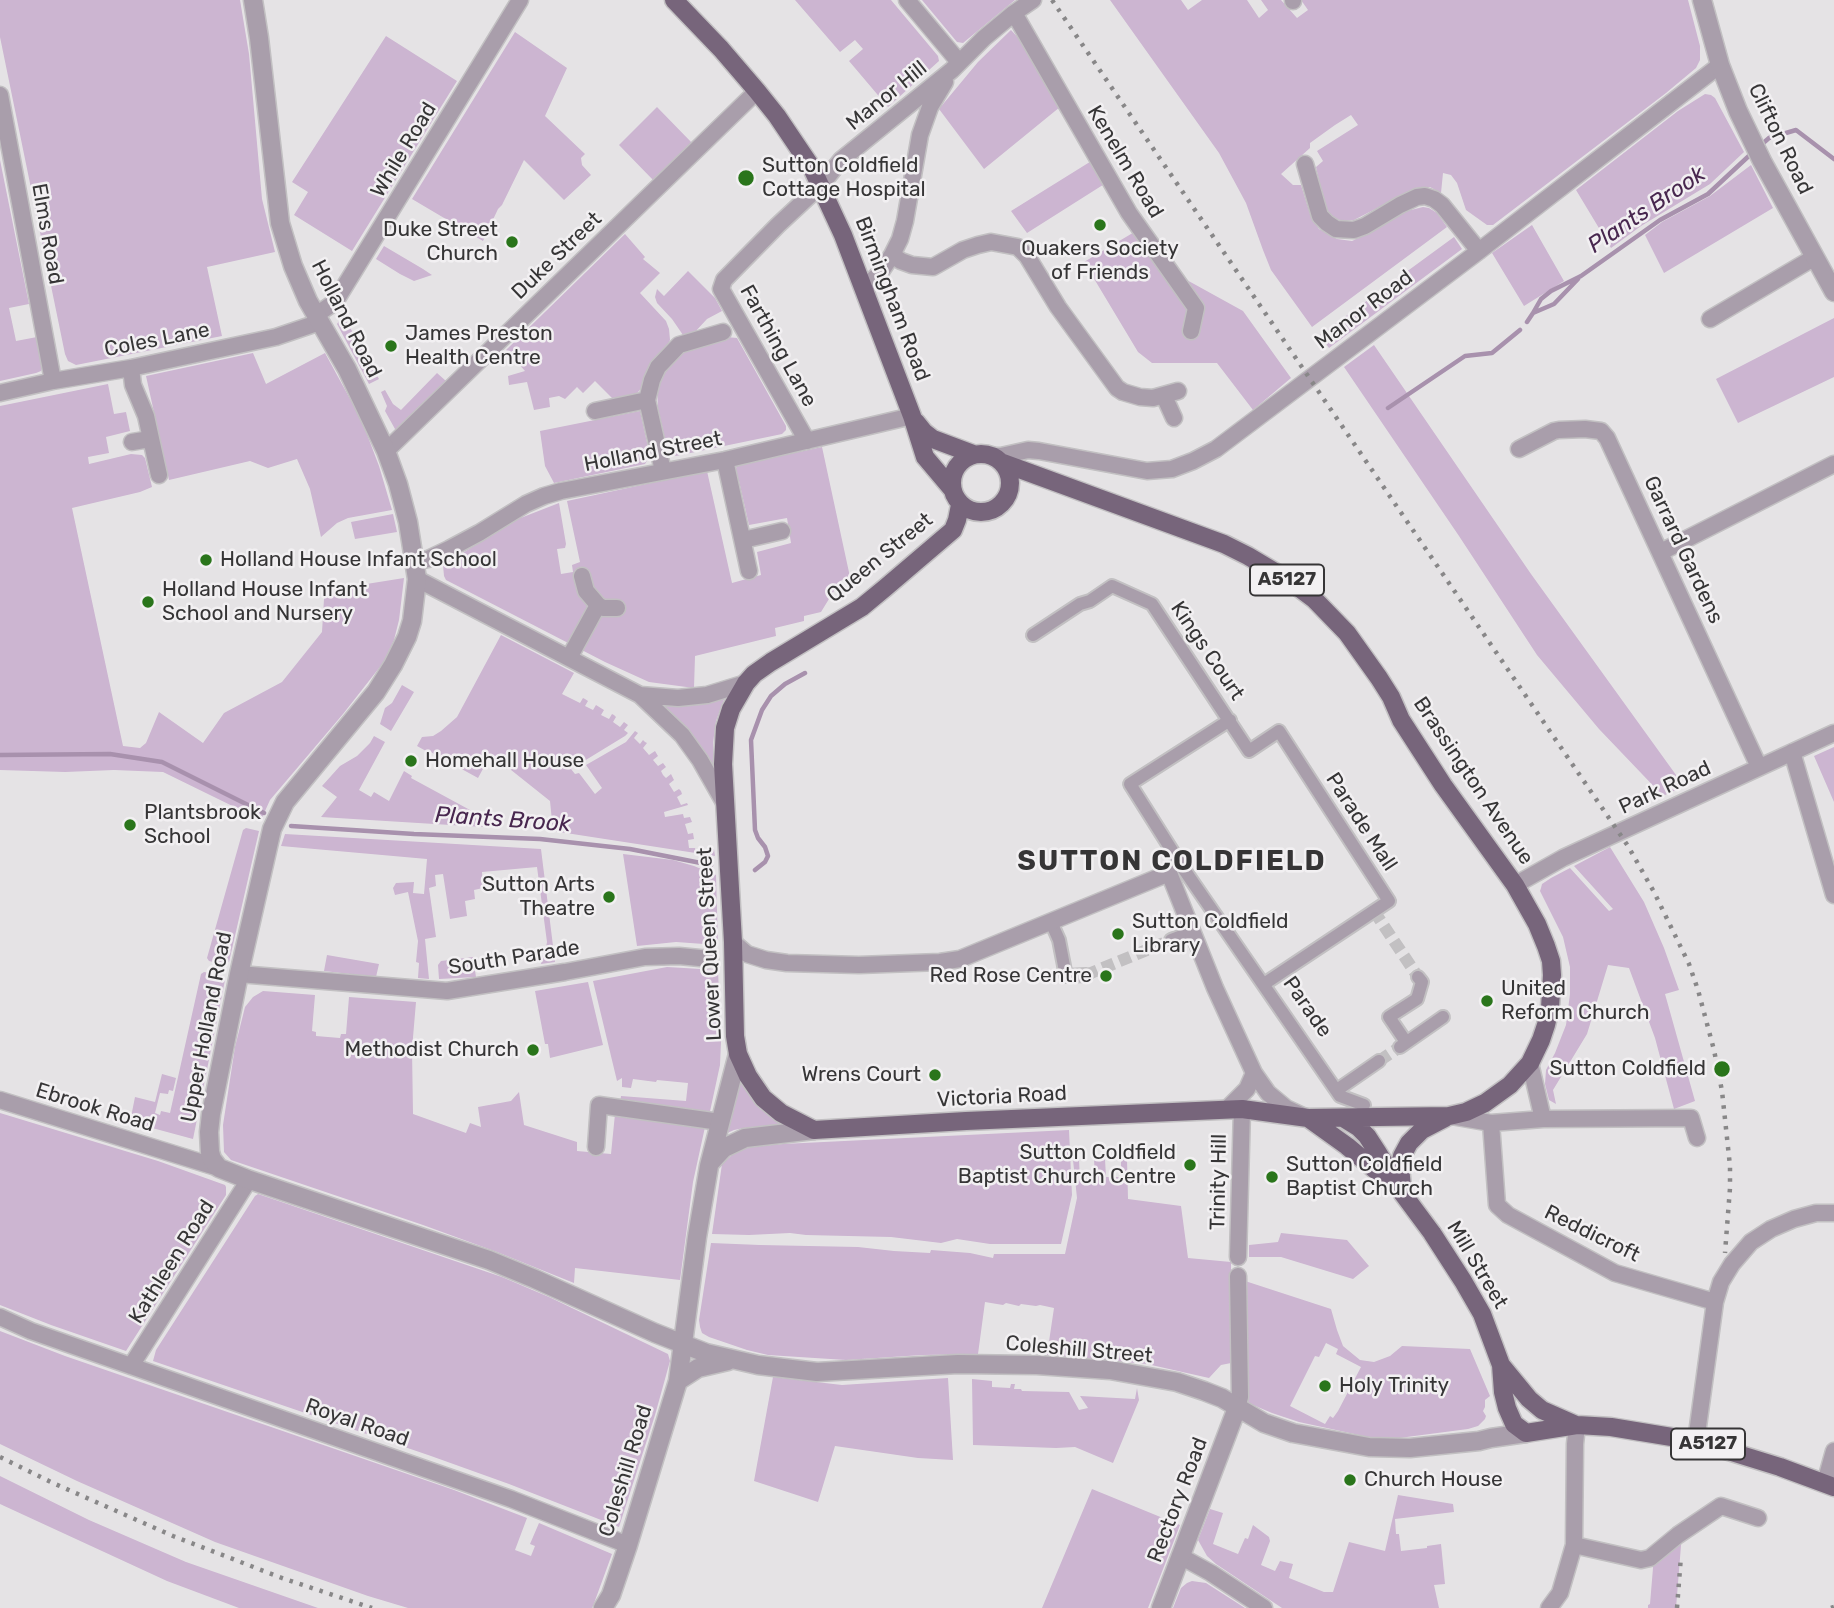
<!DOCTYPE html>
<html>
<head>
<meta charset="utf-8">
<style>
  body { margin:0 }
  canvas { display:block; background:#e5e3e5 }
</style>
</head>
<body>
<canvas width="1834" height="1608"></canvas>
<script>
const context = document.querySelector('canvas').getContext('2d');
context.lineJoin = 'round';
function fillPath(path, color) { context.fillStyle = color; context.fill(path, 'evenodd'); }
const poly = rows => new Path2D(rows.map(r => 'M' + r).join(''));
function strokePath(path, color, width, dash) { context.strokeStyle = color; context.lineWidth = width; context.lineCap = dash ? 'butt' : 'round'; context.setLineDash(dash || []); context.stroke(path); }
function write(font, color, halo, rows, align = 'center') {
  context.font = font + ' Rubik,sans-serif'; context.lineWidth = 5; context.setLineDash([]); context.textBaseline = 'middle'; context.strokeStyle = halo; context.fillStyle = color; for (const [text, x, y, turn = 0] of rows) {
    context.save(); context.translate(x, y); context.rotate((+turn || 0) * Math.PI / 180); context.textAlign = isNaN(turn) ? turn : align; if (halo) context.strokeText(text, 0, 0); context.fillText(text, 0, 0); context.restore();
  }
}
fillPath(poly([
  [0,0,240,0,249,54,262,199,275,252,207,267,222,336,76,365,68,361,65,354,0,37],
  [795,0,891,0,938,56,939,61,888,107,849,61,863,49,855,40,840,52],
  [922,0,1015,0,963,43,957,42],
  [1110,0,1181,0,1188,10,1202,0,1247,0,1259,18,1268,10,1261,0,1281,0,1297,18,1308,10,1301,0,1688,0,1700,46,1700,60,1696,68,1666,93,1493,225,1487,225,1466,210,1457,183,1451,175,1443,173,1441,193,1430,187,1416,188,1354,220,1342,221,1335,218,1328,212,1324,202,1316,167,1323,161,1317,151,1358,125,1351,115,1335,125,1310,143,1310,148,1281,174,1293,185,1301,185,1310,214,1319,229,1337,239,1352,241,1372,232,1407,211,1423,207,1429,208,1437,213,1447,227,1312,327,1271,270,1263,250,1246,203,1219,153],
  [1011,30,1021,41,1060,107,984,169,939,109,978,62],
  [515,32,567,68,545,116,585,154,581,158,582,165,591,175,564,200,524,160,502,205,498,209,483,241,412,199],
  [386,36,457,81,352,251,294,215,308,192,292,182],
  [1705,94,1711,95,1715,98,1744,152,1710,184,1641,226,1611,248,1576,190,1678,111],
  [657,107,693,144,654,181,619,145],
  [0,160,29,304,9,308,15,336,16,341,37,337,42,366,41,371,36,373,0,381],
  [1093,160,1106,183,1027,233,1011,211],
  [1751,165,1773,208,1664,273,1645,235,1662,222,1710,196],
  [1532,225,1564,281,1524,306,1492,253],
  [1136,231,1176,284,1185,279,1243,311,1291,378,1253,410,1217,363,1152,363,1138,352,1084,262],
  [625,234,645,257,643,259,660,273,640,293,666,321,669,329,670,340,668,344,648,369,642,387,635,396,613,399,595,381,583,393,577,387,565,399,559,396,549,398,550,407,534,410,527,382,509,385,508,376,525,371,506,350],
  [1454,237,1462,249,1329,348,1320,335],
  [384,246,423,269,432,275,414,281,400,274,376,259],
  [688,271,715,298,722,311,707,319,694,333,685,336,683,335,672,319,657,303,655,297,657,289,664,296],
  [343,315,379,379,369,384,337,324],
  [1834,318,1834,377,1738,423,1716,379],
  [726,337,737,338,786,426,786,430,782,434,676,456,671,454,667,448,658,408,657,387,660,379,678,356,693,348],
  [1374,345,1531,574,1684,786,1663,796,1599,729,1537,655,1459,536,1344,367],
  [253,353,266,384,325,353,355,408,368,437,379,466,392,510,348,518,337,523,321,537,310,489,297,459,268,468,250,461,169,480,146,376],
  [437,373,446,381,397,429,395,429,385,411,387,406,381,392,385,390,393,404,401,410],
  [108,384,114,414,126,412,130,431,106,437,109,453,88,457,89,464,131,454,142,455,145,458,152,487,140,492,72,508,123,746,140,748,146,743,159,712,203,743,224,713,282,682,322,632,324,599,329,590,404,578,399,620,394,640,383,663,343,714,270,800,261,820,163,772,114,770,65,772,0,770,0,406],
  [640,411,650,456,645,464,554,483,545,466,540,431],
  [822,447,850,577,840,581,821,612,804,616,804,621,775,628,776,636,695,656,694,688,649,682,605,662,446,580,444,576,443,565,518,519,559,503,566,544,565,548,557,549,561,574,573,572,572,565,580,562,567,501,707,471,732,583,761,575,757,552,791,543,787,518,749,525,739,481,736,479,735,469,738,465],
  [393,514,397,532,355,539,351,522],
  [501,635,574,673,562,694,580,703,583,698,585,699,588,701,585,706,593,710,596,705,604,710,601,715,609,719,612,714,614,715,616,717,613,722,620,727,624,722,628,725,624,730,628,733,625,736,571,769,575,774,579,773,595,794,602,788,586,765,626,742,635,731,638,733,634,738,640,744,643,740,645,742,647,743,643,748,649,755,655,751,658,756,653,760,658,766,663,763,666,767,661,771,663,775,666,778,671,774,674,780,669,784,674,792,679,789,681,791,682,794,677,797,681,805,687,803,688,805,664,812,665,817,683,814,684,818,690,817,692,822,685,824,688,834,693,833,694,839,688,840,689,848,695,848,696,851,714,849,715,856,553,831,550,801,491,754,478,778,427,750,426,751,417,746,422,737,433,736,441,731,457,717],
  [402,685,414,692,391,731,380,724,385,708,392,703],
  [725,697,716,721,713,743,714,770,664,706,689,706],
  [374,736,385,742,359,790,371,797,374,792,389,801,404,771,412,776,411,778,470,810,483,827,321,817,337,797,322,786,340,766,357,756,370,743],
  [1834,747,1834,802,1814,756],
  [246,828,259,831,229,962,222,964,209,961,207,958,243,830],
  [285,834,541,849,555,962,541,964,542,956,545,952,547,942,537,867,482,872,483,888,474,890,475,899,465,901,467,916,450,919,443,874,435,875,436,886,429,888,436,937,425,939,429,979,418,978,419,963,416,962,418,941,408,892,395,895,393,888,396,883,414,882,413,893,424,894,427,859,281,846],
  [1610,847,1644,902,1664,948,1679,990,1665,994,1695,1101,1674,1109,1655,1038,1629,968,1608,965,1587,1034,1553,1090,1556,1104,1549,1100,1545,1084,1546,1070,1555,1053,1566,1025,1570,994,1570,967,1563,937,1540,891,1541,888,1542,884,1551,878,1570,868,1609,911,1613,909,1574,866],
  [623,854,673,860,694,866,716,875,718,945,676,942,637,946],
  [327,955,379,964,376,977,324,971],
  [473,957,476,977,439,979,438,965,441,961],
  [667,967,718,970,721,1042,720,1065,709,1116,620,1103,621,1096,686,1101,688,1083,657,1080,656,1082,633,1079,631,1088,622,1087,622,1078,617,1081,593,981],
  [204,972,221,975,225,980,193,1139,130,1122,135,1097,155,1102,162,1074,176,1078,173,1091,169,1090,168,1094,160,1093,155,1113,160,1115,161,1111,170,1113,201,974],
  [588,982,603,1045,550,1058,548,1044,545,1044,535,991],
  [263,991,315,995,312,1031,316,1032,316,1036,340,1038,341,1034,346,1034,349,997,416,1002,412,1049,413,1114,466,1133,470,1123,481,1127,478,1107,511,1101,519,1092,524,1125,577,1142,577,1151,611,1154,615,1114,705,1127,693,1182,680,1280,575,1268,574,1283,497,1252,423,1225,231,1160,224,1152,223,1125,235,1047,245,1007,253,997],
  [739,1078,744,1088,760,1108,784,1126,744,1128,734,1130,723,1135],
  [0,1113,158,1161,225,1185,226,1187,226,1195,126,1351,51,1325,0,1305],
  [1069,1130,1072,1195,1061,1244,990,1244,957,1239,941,1243,891,1237,806,1235,790,1233,749,1235,712,1234,722,1164,740,1148,783,1144],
  [1121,1158,1127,1159,1128,1199,1181,1206,1188,1258,1231,1262,1231,1363,1221,1365,1209,1378,1147,1364,1047,1355,1054,1308,1040,1305,1036,1306,1021,1304,1019,1306,1006,1303,1003,1305,985,1302,978,1354,922,1355,846,1360,768,1355,747,1350,709,1337,702,1333,700,1327,699,1320,711,1243,760,1245,858,1247,894,1251,930,1253,931,1250,970,1253,993,1258,994,1254,1065,1254,1077,1198,1073,1160,1079,1160,1080,1179,1095,1178,1094,1159,1105,1159,1106,1177,1121,1177],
  [258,1194,502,1277,549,1297,668,1354,670,1361,655,1415,619,1527,509,1484,431,1456,153,1361,156,1350,255,1196],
  [1281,1233,1347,1240,1369,1266,1353,1279,1281,1257,1249,1257,1249,1245,1278,1242],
  [1242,1280,1331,1309,1337,1330,1343,1346,1360,1360,1374,1362,1390,1356,1402,1346,1470,1349,1490,1396,1485,1400,1485,1407,1483,1411,1486,1416,1485,1419,1478,1426,1468,1429,1399,1438,1373,1438,1299,1422,1272,1413,1246,1402],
  [1326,1343,1338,1349,1336,1354,1361,1367,1338,1411,1333,1418,1330,1416,1325,1424,1290,1406,1315,1356,1319,1357],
  [0,1331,65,1356,454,1490,527,1518,515,1550,531,1556,535,1546,530,1544,539,1523,612,1554,593,1606,592,1608,408,1608,368,1596,215,1542,77,1481,0,1444],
  [773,1377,842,1385,948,1378,953,1460,918,1458,835,1446,818,1502,754,1481],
  [972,1379,992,1381,992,1387,1010,1388,1011,1384,1015,1384,1014,1389,1021,1389,1022,1391,1069,1392,1079,1410,1088,1408,1080,1396,1135,1399,1137,1388,1139,1400,1113,1463,1075,1447,1056,1448,973,1445],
  [0,1476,89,1520,186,1562,318,1608,239,1608,167,1581,0,1504],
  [1092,1489,1180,1525,1148,1608,1042,1608],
  [1398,1495,1453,1504,1454,1512,1395,1519,1396,1534,1399,1534,1401,1551,1427,1548,1427,1546,1441,1544,1445,1584,1434,1585,1439,1608,1282,1608,1216,1564,1207,1556,1198,1540,1210,1509,1223,1513,1213,1544,1238,1554,1245,1538,1248,1539,1253,1525,1269,1537,1270,1541,1261,1565,1275,1571,1280,1561,1293,1564,1289,1578,1324,1592,1333,1592,1349,1542,1385,1551],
  [1682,1533,1676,1608,1648,1608,1648,1605,1650,1604,1653,1568,1651,1559],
  [1192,1581,1206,1583,1245,1608,1173,1608,1181,1588,1187,1583]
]), '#ccb5d1');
strokePath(poly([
  [1761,145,1769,138,1796,130,1834,159],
  [1533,313,1541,299,1551,291,1581,276,1660,220,1708,194,1752,153],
  [1527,322,1533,313,1554,304,1578,279],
  [1388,408,1465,356,1492,353,1520,330],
  [0,755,110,754,162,762,264,813],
  [291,826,414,834,540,839,630,849,711,865],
  [755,870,765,862,768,856,765,847,758,838,755,830,751,740,762,710,771,696,785,684,805,673]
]), '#a891ad', 4.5);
strokePath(poly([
  [1374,911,1418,977],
  [1086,975,1171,940],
  [1379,1061,1400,1047]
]), '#c2c0c2', 12, [12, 6]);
const pedestrian = poly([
  [1033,635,1080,604,1090,601,1112,586,1152,604,1249,751,1279,731,1389,901,1264,984],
  [1230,720,1130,784,1183,868,1340,1096,1364,1105],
  [1051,922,1059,940,1066,976,1086,975],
  [1171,940,1192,932],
  [1406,1042,1389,1017,1417,999,1422,982,1418,977],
  [1400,1047,1443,1017],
  [1337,1090,1379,1061]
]);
const minor = poly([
  [907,0,959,62],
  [1293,0,1293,1],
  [1014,13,1129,213,1196,308,1191,331],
  [0,95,53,381],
  [1305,164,1320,216,1327,223,1336,229,1354,230,1365,226,1400,205,1417,197,1425,196,1434,199,1442,205,1479,251],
  [892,255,901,261,912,265,933,267,963,250,978,245,991,242,1018,247,1027,256,1058,307,1117,388,1123,392,1140,397,1153,398,1178,391],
  [864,288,880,273,892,255,900,239,905,221,920,135,930,107,945,82],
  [316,315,335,302,520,0],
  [1710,319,1815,257],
  [131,368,133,385,146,416,159,475],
  [0,393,53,381,131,368,276,337,320,322],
  [1164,396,1174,418],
  [595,411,647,400],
  [807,441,721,289,724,280,778,225,821,185,841,160,952,70,984,38,1014,13,1033,0],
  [132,442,150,439],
  [1519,449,1554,431,1559,430,1585,429,1601,431,1607,438,1759,767],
  [386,451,757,91],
  [992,456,1001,456,1028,450,1039,451,1147,471,1172,469,1193,461,1216,449,1479,251,1720,65],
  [725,460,749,571],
  [663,471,647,400,652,380,658,367,679,345,723,332],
  [743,540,782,531],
  [1661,552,1834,464],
  [414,562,428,559,449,549,479,533,526,504,544,496,561,491,725,460,912,416],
  [582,576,586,591,598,605,603,608,617,608],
  [417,579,640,695,682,735,700,760,725,804],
  [569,658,598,605],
  [640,695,678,698,707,695,746,683],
  [1792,752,1834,895],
  [1515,885,1563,858,1834,733],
  [733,942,747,954,766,960,787,963,859,965,940,962,960,959,1169,873,1215,988,1254,1073,1268,1093,1286,1108,1303,1116],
  [239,974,447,991,565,972,645,957,679,956,710,959],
  [1530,1063,1543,1119],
  [0,1100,219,1168],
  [1227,1109,1247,1089,1254,1073],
  [1451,1116,1491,1123,1543,1119,1691,1118,1697,1138],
  [1491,1123,1497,1205,1508,1215,1615,1273,1715,1302],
  [596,1147,599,1105,720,1122],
  [1238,1257,1242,1109],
  [0,1317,31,1331,511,1499,628,1545],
  [131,1366,245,1186,247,1179],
  [1237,1408,1240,1397,1238,1276],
  [1696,1441,1715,1302,1721,1282,1732,1264,1751,1242,1771,1229,1794,1219,1816,1213,1834,1213],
  [1825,1483,1834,1451],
  [1574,1545,1641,1560,1650,1558,1678,1535,1721,1506,1758,1518],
  [1180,1556,1211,1573,1264,1608],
  [1549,1608,1560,1593,1574,1545,1575,1444,1577,1425]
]);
const tertiary = poly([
  [253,0,259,38,280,223,293,266,308,301,347,369,386,451,398,484,408,522,417,579,412,621,407,637,393,665,376,692,285,802,272,829,239,974,211,1114,209,1132,210,1152,212,1159,219,1168,247,1179,489,1260,535,1279,655,1333,706,1353,758,1365,817,1372,958,1364,1037,1365,1110,1370,1177,1382,1204,1391,1222,1398,1264,1423,1293,1433,1369,1447,1410,1448,1479,1441,1491,1438,1526,1433],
  [1702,0,1720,65,1738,111,1762,161,1834,292],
  [711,1162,724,1148,745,1138,814,1130],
  [678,1381,698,1368,728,1361],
  [603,1608,611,1595,628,1545,678,1381,697,1237,709,1166,738,1054],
  [1161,1608,1237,1408]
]);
const primary = poly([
  [674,0,721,49,757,91,777,116,812,168,843,235,912,416,925,457,952,489],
  [916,422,924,432,933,439,973,454],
  '952 483a29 29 0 1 1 58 0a29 29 0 1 1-58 0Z',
  [960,505,957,520,953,530,885,588,862,607,771,662,754,674,746,683,731,709,725,728,723,764,733,942,735,1036,738,1054,748,1076,763,1098,781,1113,814,1130,966,1121,1242,1109,1308,1118,1449,1116,1466,1112,1485,1103,1510,1085,1530,1063,1541,1040,1546,1025,1550,1008,1552,975,1551,961,1546,946,1537,924,1515,885,1443,785,1401,720,1391,697,1379,678,1347,633,1314,599,1290,581,1248,556,1224,544,1003,463],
  [1308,1118,1347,1146,1391,1183],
  [1345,1119,1358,1127,1367,1136,1378,1153,1403,1194,1432,1233,1463,1281,1482,1314,1501,1365,1503,1392,1507,1408,1514,1424,1526,1433,1577,1425,1611,1427,1696,1441,1780,1467,1834,1487],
  [1402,1187,1400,1166,1402,1156,1409,1143,1422,1130,1445,1118],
  [1501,1365,1529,1399,1542,1410,1576,1425]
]);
strokePath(pedestrian, '#c2c0c2', 16);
strokePath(minor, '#c2c0c2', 19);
strokePath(tertiary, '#c2c0c2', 21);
strokePath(primary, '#c2c0c2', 21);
strokePath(pedestrian, '#a99eab', 12);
strokePath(minor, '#a99eab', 16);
strokePath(tertiary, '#a99eab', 18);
strokePath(primary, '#77657b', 18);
strokePath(poly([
  [1052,0,1628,846,1654,892,1689,964,1698,990,1714,1050,1722,1091,1730,1166,1730,1188,1725,1253],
  [0,1457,53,1483,173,1536,282,1578,372,1608],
  [1677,1608,1681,1556],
  [1831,1608,1834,1607]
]), '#888788', 4.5, [3.5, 7]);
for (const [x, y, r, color] of [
  [746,178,9,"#2a751b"],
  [1100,225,7,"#2a751b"],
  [512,242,7,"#2a751b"],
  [391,346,7,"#2a751b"],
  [206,560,7,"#2a751b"],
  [148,602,7,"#2a751b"],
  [411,761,7,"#2a751b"],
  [130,825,7,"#2a751b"],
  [609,897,7,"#2a751b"],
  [1118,934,7,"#2a751b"],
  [1106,976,7,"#2a751b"],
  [1487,1001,7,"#2a751b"],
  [533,1050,7,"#2a751b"],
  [1722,1069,9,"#2a751b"],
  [935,1075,7,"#2a751b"],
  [1190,1165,7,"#2a751b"],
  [1272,1177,7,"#2a751b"],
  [1325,1386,7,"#2a751b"],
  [1350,1480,7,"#2a751b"]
]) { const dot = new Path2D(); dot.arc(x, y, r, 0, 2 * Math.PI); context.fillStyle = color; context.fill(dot); strokePath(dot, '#f2f0f2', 2.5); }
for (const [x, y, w] of [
  [1287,580,74],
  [1708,1444,74]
]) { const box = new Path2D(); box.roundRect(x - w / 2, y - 15.5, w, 31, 5); context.fillStyle = '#f2f0f2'; context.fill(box); strokePath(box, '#363536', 2); }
write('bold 19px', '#363536', null, [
  ["A5127",1287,580],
  ["A5127",1708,1444]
]);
write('21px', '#363536', '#f2f0f2', [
  ["Manor Hill",887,96,-39],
  ["Clifton Road",1780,139,64],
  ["While Road",404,150,-59],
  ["Kenelm Road",1125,162,59],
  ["Elms Road",47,234,80],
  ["Duke Street",557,256,-44],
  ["Birmingham Road",892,299,69],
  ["Manor Road",1364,310,-37],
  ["Holland Road",346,319,63],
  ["Coles Lane",157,340,-11],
  ["Farthing Lane",778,346,61],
  ["Holland Street",653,452,-11],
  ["Garrard Gardens",1683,550,65],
  ["Queen Street",880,558,-39],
  ["Kings Court",1207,651,56],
  ["Brassington Avenue",1473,781,56],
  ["Park Road",1665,788,-25],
  ["Parade Mall",1361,822,57],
  ["Lower Queen Street",710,944,-93],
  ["South Parade",514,958,-9],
  ["Parade",1307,1007,55],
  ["Upper Holland Road",207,1027,-79],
  ["Victoria Road",1002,1097,-3],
  ["Ebrook Road",95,1108,17],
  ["Trinity Hill",1219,1182,-89],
  ["Reddicroft",1592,1234,26],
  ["Kathleen Road",172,1262,-58],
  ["Mill Street",1477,1265,59],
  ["Coleshill Street",1079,1350,5],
  ["Royal Road",357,1423,19],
  ["Coleshill Road",626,1471,-73],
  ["Rectory Road",1178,1500,-69]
]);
write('21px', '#363536', '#f2f0f2', [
  ["Sutton Coldfield",762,166],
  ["Cottage Hospital",762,190],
  ["Duke Street",498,230,"right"],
  ["Church",498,254,"right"],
  ["Quakers Society",1100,249,"center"],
  ["of Friends",1100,273,"center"],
  ["James Preston",405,334],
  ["Health Centre",405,358],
  ["Holland House Infant School",220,560],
  ["Holland House Infant",162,590],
  ["School and Nursery",162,614],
  ["Homehall House",425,761],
  ["Plantsbrook",144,813],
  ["School",144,837],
  ["Sutton Arts",595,885,"right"],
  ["Theatre",595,909,"right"],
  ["Sutton Coldfield",1132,922],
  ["Library",1132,946],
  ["Red Rose Centre",1092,976,"right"],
  ["United",1501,989],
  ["Reform Church",1501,1013],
  ["Methodist Church",519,1050,"right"],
  ["Sutton Coldfield",1706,1069,"right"],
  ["Wrens Court",921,1075,"right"],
  ["Sutton Coldfield",1176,1153,"right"],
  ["Baptist Church Centre",1176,1177,"right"],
  ["Sutton Coldfield",1286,1165],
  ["Baptist Church",1286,1189],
  ["Holy Trinity",1339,1386],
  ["Church House",1364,1480]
], 'left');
write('italic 23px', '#48274f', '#f2f0f2', [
  ["Plants Brook",1647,210,-34],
  ["Plants Brook",503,820,4]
]);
context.letterSpacing = '2px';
write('bold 28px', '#363536', '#f2f0f2', [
  ["SUTTON COLDFIELD",1172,862]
]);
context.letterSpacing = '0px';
</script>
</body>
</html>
